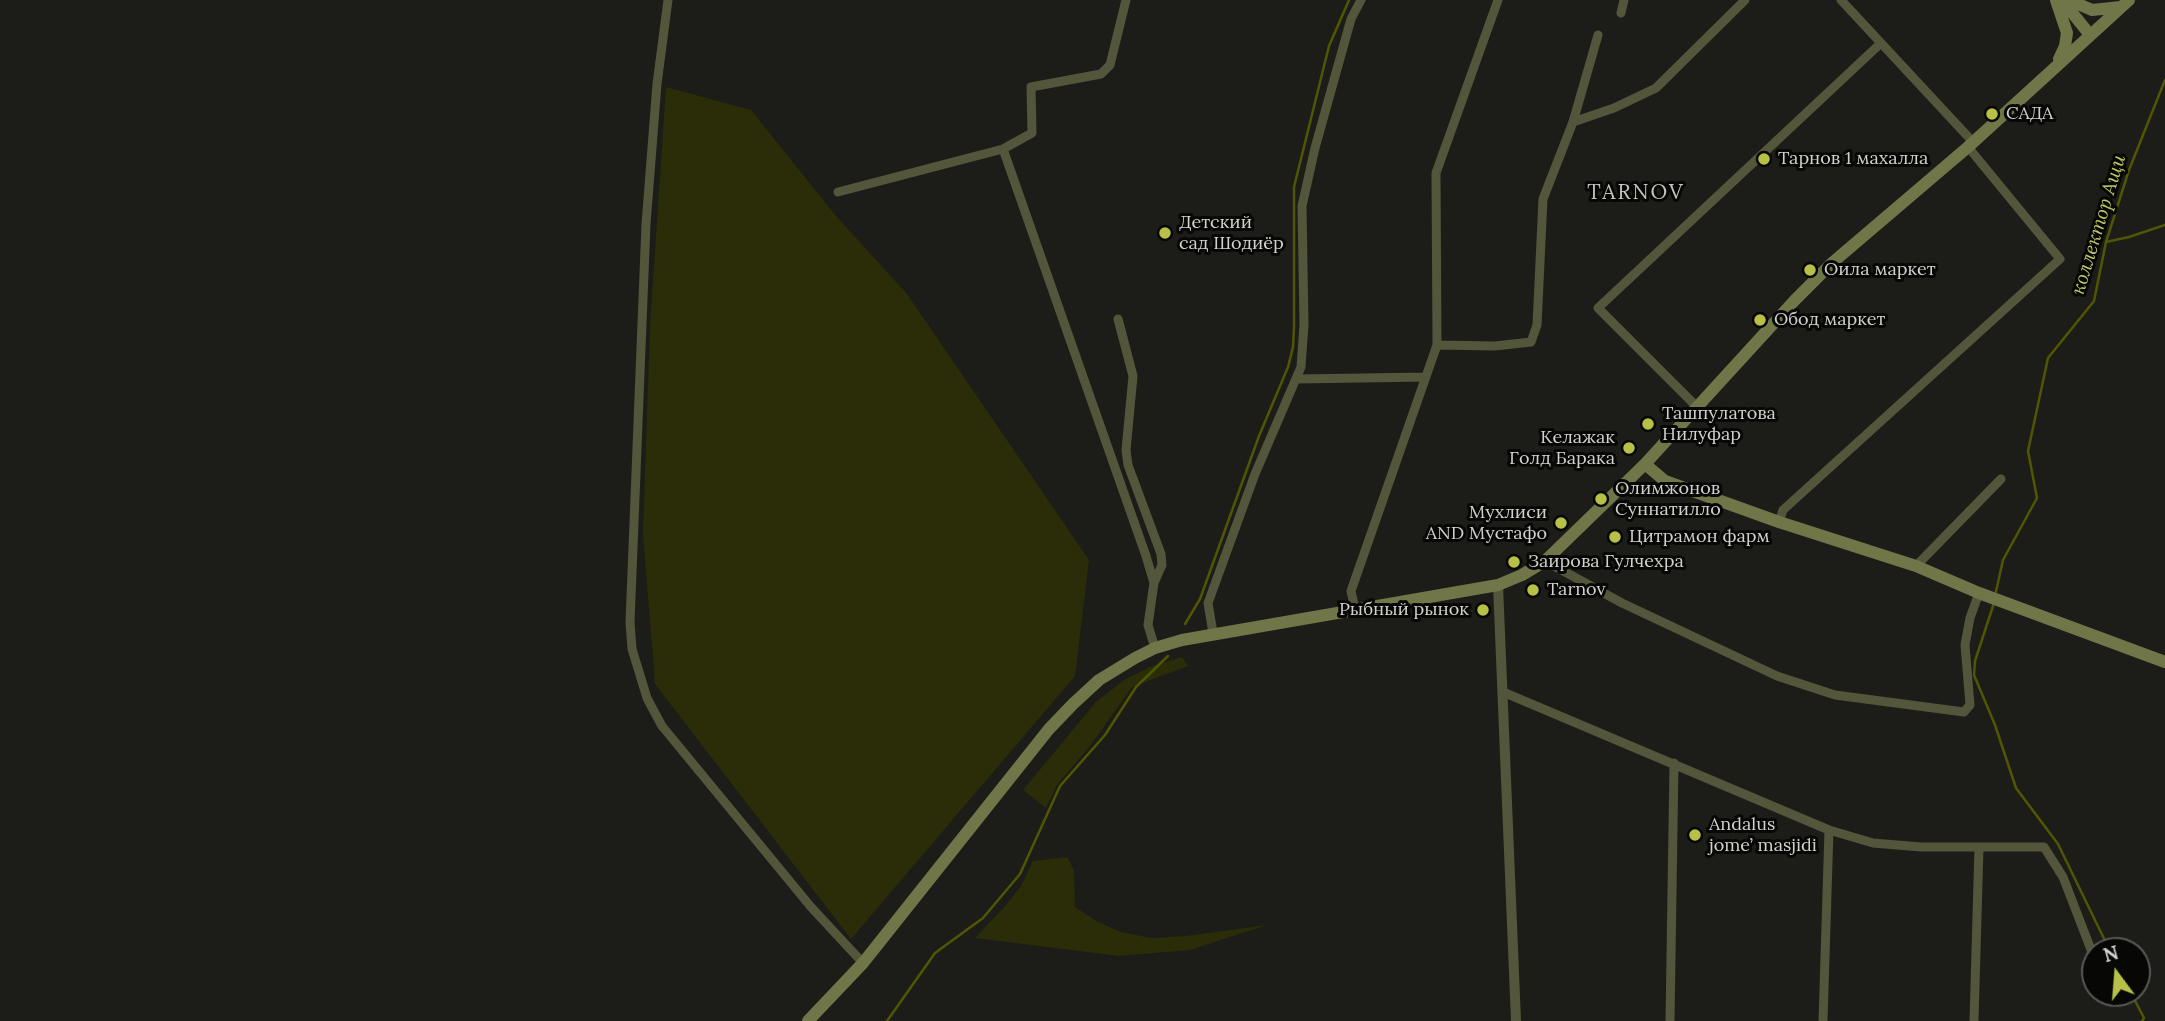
<!DOCTYPE html>
<html>
<head>
<meta charset="utf-8">
<style>
  body { margin:0 }
  #map { position:relative; width:2165px; height:1021px; overflow:hidden; background:#1c1d19; font-family:Lora,serif }
  canvas { display:block }
  .north { position:absolute; left:2081px; top:937px; width:70px; height:70px; box-sizing:border-box; background:#070706; border:2px solid #585856; border-radius:50%; rotate:344deg; font-size:19px; font-weight:700; line-height:28px; text-align:center; color:#d1d1cf }
  .north::after { content:''; display:block; margin:auto; width:24px; height:32px; background:#b8c147; clip-path:polygon(50% 0,100% 100%,50% 72%,0 100%) }
</style>
</head>
<body>
<div id="map">
<canvas width="2165" height="1021"></canvas>
<div class="north">N</div>
</div>
<script>
const context = document.querySelector('canvas').getContext('2d');
context.lineJoin = 'round';
function fillPath(path, color) { context.fillStyle = color; context.fill(path, 'evenodd'); }
const poly = rows => new Path2D(rows.map(r => 'M' + r).join(''));
function strokePath(path, color, width, dash) { context.strokeStyle = color; context.lineWidth = width; context.lineCap = dash ? 'butt' : 'round'; context.setLineDash(dash || []); context.stroke(path); }
function write(font, color, halo, rows, align = 'center') {
  context.font = font + ' Lora,serif'; context.lineWidth = 6; context.setLineDash([]); context.textBaseline = 'middle'; context.strokeStyle = halo; context.fillStyle = color; for (const [text, x, y, turn = 0] of rows) {
    context.save(); context.translate(x, y); context.rotate((+turn || 0) * Math.PI / 180); context.textAlign = isNaN(turn) ? turn : align; if (halo) context.strokeText(text, 0, 0); context.fillText(text, 0, 0); context.restore();
  }
}
fillPath(poly([
  [666,87,751,110,836,216,907,294,1089,560,1075,676,851,939,655,684,643,534,650,326],
  [1182,657,1188,666,1132,687,1093,742,1057,785,1046,808,1023,790,1096,702,1124,680,1150,667],
  [1067,857,1074,870,1075,907,1098,922,1121,932,1151,938,1186,936,1267,925,1190,950,1119,956,975,938,1007,904,1021,886,1033,861]
]), '#2a2d07');
strokePath(poly([
  [2106,242,2129,237,2165,225],
  [1995,596,2003,560,2037,498,2028,451,2048,358,2094,301,2106,242,2129,170,2165,80],
  [1994,603,1975,661,1974,675,1995,725,2016,788,2058,844,2110,951],
  [1185,624,1200,599,1259,436,1288,367,1293,347,1294,327,1294,187,1329,46,1349,0],
  [2131,993,2144,1018,2142,1021],
  [887,1021,935,953,983,918,1020,874,1060,786,1105,735,1136,687,1168,656]
]), '#515602', 2.5);
strokePath(poly([
  [668,0,657,84,646,224,630,622,632,649,647,698,662,726,811,907,863,963],
  [1841,0,1973,142],
  [1621,13,1624,0],
  [1573,122,1614,108,1656,88,1745,0],
  [1003,149,1146,556,1154,583,1148,625,1155,648],
  [838,192,1003,149,1032,133,1031,87,1101,74,1110,65,1126,0],
  [1118,319,1133,376,1126,450,1128,465,1161,554,1162,565,1154,583],
  [1437,345,1495,346,1531,342,1537,325,1543,199,1573,122,1598,35],
  [1297,379,1426,377],
  [1696,406,1598,308,1881,43],
  [1779,522,1783,510,2060,259,1968,147],
  [1545,561,1622,603,1777,676,1835,695,1964,712,1970,705,1965,645,1970,618,1979,593],
  [1916,566,2001,479],
  [1355,609,1351,591,1437,345,1436,173,1498,0],
  [1213,633,1208,603,1255,474,1301,367,1304,325,1302,206,1315,148,1351,19,1361,0],
  [1503,692,1829,830,1873,843,1921,847,2044,847,2063,877,2095,960],
  [1670,1021,1674,763],
  [1823,1021,1829,830],
  [1974,1021,1979,847]
]), '#53563a', 9);
strokePath(poly([
  [1498,585,1516,1021]
]), '#53563a', 10);
strokePath(poly([
  [2056,0,2067,33,2065,46,2059,59],
  [2062,0,2090,35],
  [2069,0,2092,10,2121,7],
  [1645,464,1665,481,1779,522,1916,566,1979,593,2165,662],
  [808,1021,863,963,1049,729,1073,704,1099,680,1135,658,1155,648,1182,640,1498,585,1522,575,1545,561,1645,464,1795,300,1832,263,1968,147,2129,0]
]), '#717649', 12);
for (const [x, y, r, color] of [
  [1992,114,7,"#b8c147"],
  [1764,159,7,"#b8c147"],
  [1165,233,7,"#b8c147"],
  [1810,270,7,"#b8c147"],
  [1760,320,7,"#b8c147"],
  [1648,424,7,"#b8c147"],
  [1629,448,7,"#b8c147"],
  [1601,499,7,"#b8c147"],
  [1561,523,7,"#b8c147"],
  [1615,537,7,"#b8c147"],
  [1514,562,7,"#b8c147"],
  [1533,590,7,"#b8c147"],
  [1483,610,7,"#b8c147"],
  [1695,835,7,"#b8c147"]
]) { const dot = new Path2D(); dot.arc(x, y, r, 0, 2 * Math.PI); context.fillStyle = color; context.fill(dot); strokePath(dot, '#070706', 2.5); }
write('18px', '#d1d1cf', '#070706', [
  ["САДА",2006,114],
  ["Тарнов 1 махалла",1778,159],
  ["Детский",1179,223],
  ["сад Шодиёр",1179,244],
  ["Оила маркет",1824,270],
  ["Обод маркет",1774,320],
  ["Ташпулатова",1662,414],
  ["Нилуфар",1662,435],
  ["Келажак",1615,438,"right"],
  ["Голд Барака",1615,459,"right"],
  ["Олимжонов",1615,489],
  ["Суннатилло",1615,510],
  ["Мухлиси",1547,513,"right"],
  ["AND Мустафо",1547,534,"right"],
  ["Цитрамон фарм",1629,537],
  ["Заирова Гулчехра",1528,562],
  ["Tarnov",1547,590],
  ["Рыбный рынок",1469,610,"right"],
  ["Andalus",1709,825],
  ["jome’ masjidi",1709,846]
], 'left');
write('italic 19px', '#c1ca64', '#070706', [
  ["коллектор Ащи",2099,225,-73]
]);
context.letterSpacing = '2px';
write('21px', '#c3c4be', '#070706', [
  ["TARNOV",1636,193]
]);
context.letterSpacing = '0px';
</script>
</body>
</html>
